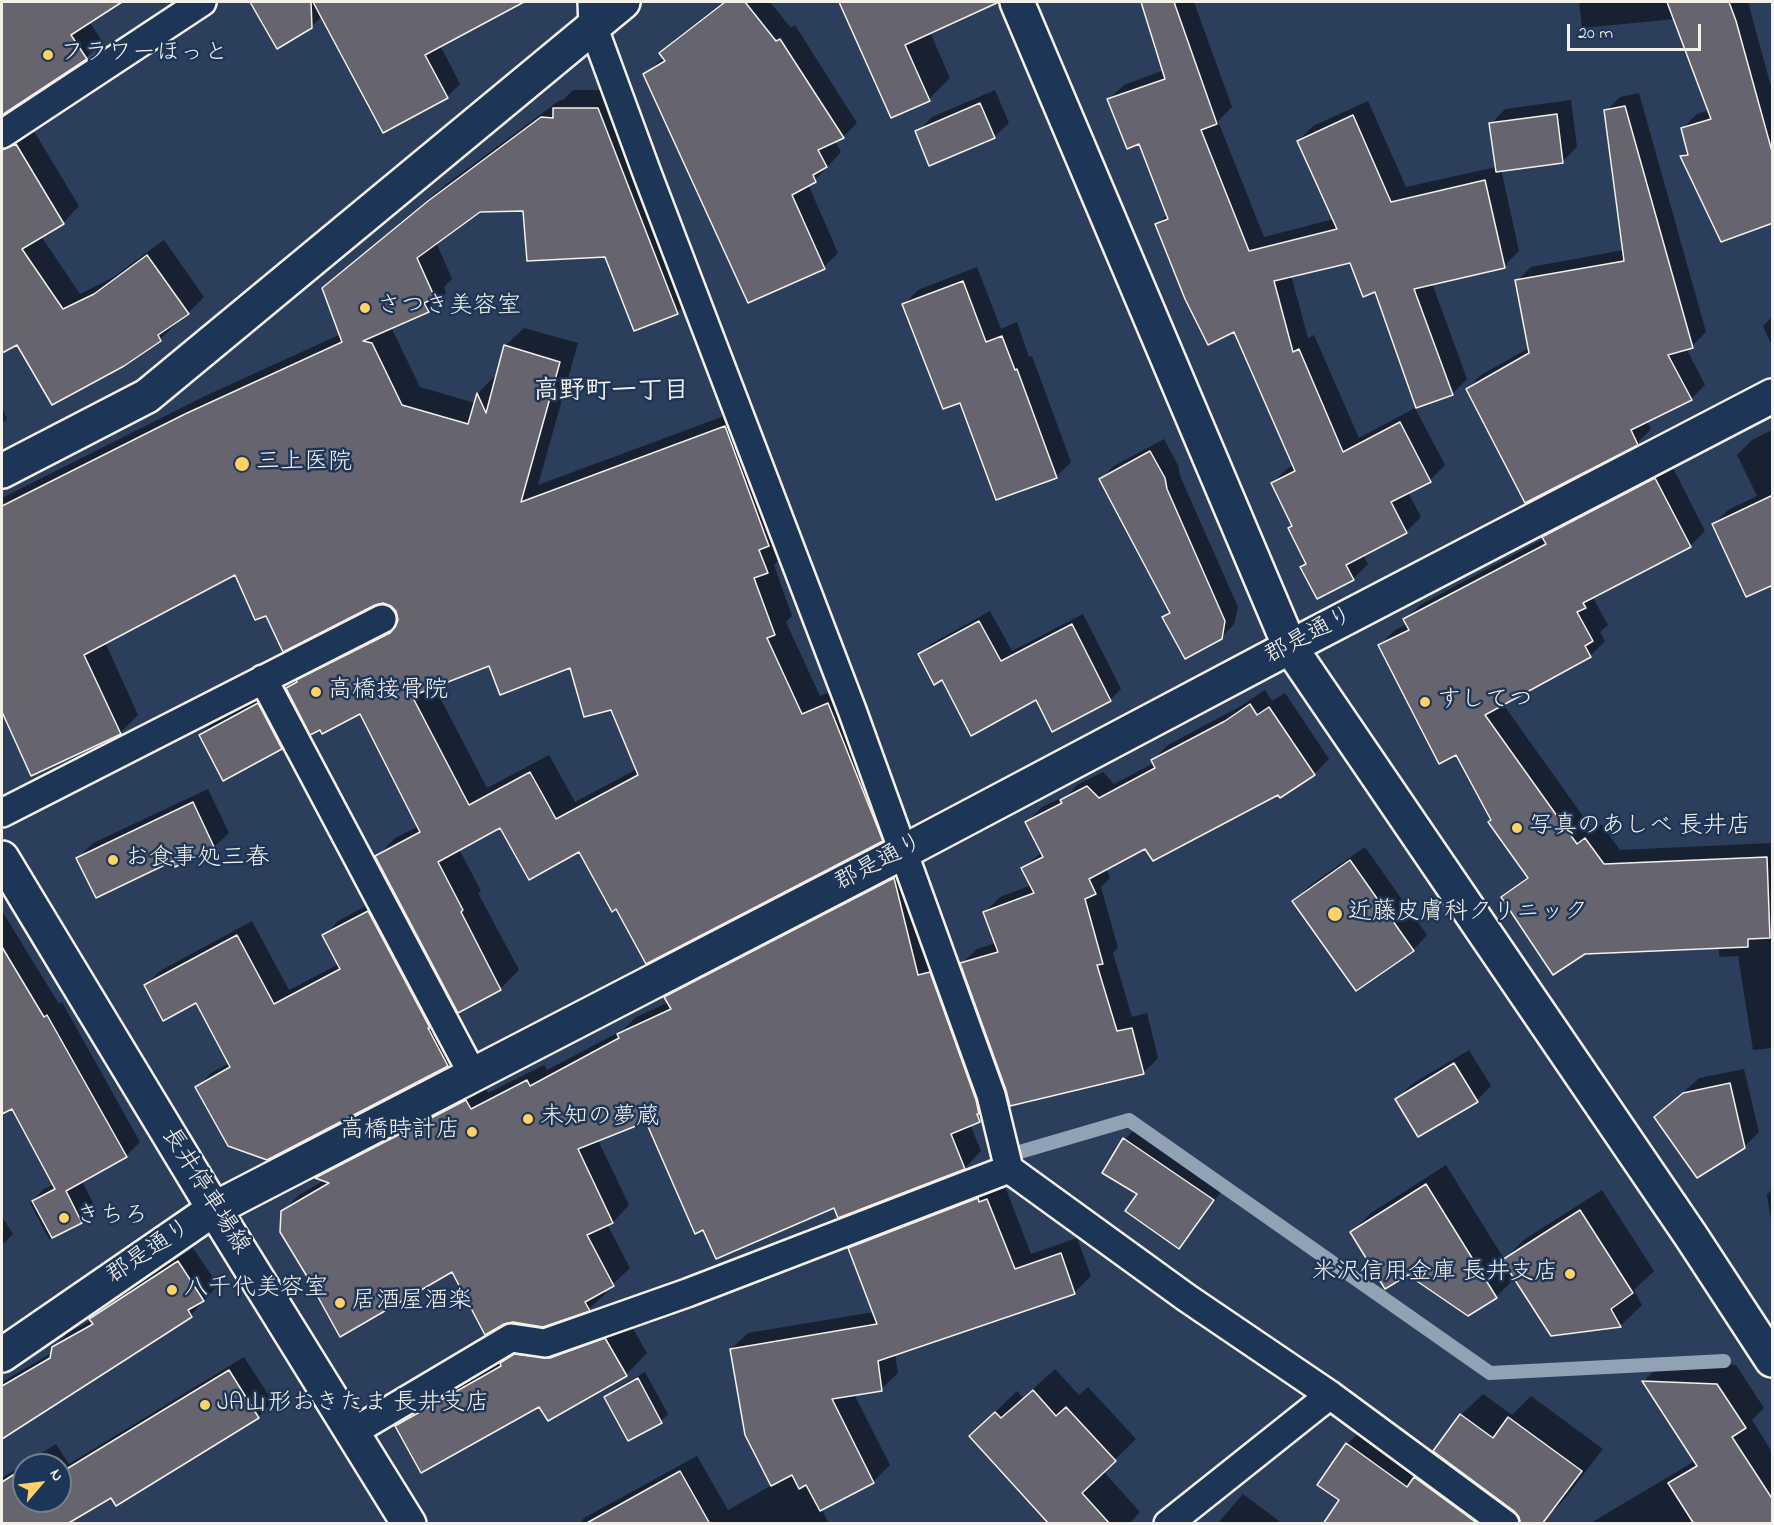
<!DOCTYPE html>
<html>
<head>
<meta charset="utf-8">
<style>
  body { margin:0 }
  #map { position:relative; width:1774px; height:1525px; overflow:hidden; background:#2b3e5c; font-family:"Indie Flower",sans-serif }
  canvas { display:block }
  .frame { position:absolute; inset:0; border:3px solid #f4f1e8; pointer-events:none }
  .north { position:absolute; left:12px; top:1453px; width:60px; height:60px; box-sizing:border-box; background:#1d3557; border:2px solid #738091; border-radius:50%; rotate:62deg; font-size:16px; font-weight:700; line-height:24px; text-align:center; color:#f4f1e8 }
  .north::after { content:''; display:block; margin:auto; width:21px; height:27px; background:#ffd166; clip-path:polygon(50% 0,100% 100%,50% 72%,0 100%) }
  .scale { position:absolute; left:1567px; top:24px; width:134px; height:27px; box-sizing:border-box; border:3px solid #f4f1e8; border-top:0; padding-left:8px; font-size:18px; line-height:21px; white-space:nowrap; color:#f4f1e8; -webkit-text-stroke:4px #1d3557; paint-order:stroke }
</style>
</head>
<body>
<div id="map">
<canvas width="1774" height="1525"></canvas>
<div class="frame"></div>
<div class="north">N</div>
<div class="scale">20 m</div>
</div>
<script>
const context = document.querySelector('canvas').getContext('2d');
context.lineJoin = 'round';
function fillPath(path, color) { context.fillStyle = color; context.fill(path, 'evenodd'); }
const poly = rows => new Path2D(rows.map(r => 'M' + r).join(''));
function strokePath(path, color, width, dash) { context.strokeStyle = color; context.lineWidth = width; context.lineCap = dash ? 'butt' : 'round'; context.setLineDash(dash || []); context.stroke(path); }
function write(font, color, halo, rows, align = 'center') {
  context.font = font + ' "Indie Flower","Klee One",sans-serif'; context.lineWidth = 5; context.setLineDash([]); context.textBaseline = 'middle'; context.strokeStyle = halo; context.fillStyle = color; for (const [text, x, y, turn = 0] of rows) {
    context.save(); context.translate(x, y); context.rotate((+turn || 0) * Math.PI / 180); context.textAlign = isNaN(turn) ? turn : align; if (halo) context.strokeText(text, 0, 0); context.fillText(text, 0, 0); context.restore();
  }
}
fillPath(poly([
  [2,2,119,2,89,21,102,41,86,58,3,112,2,117,5,126,32,128,79,206,63,223,41,236,80,294,112,278,164,240,204,297,188,313,176,321,177,323,160,339,18,343,2,352,2,25,4,23,2,18],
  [264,2,502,2,440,45,460,84,447,97,322,16,311,27,256,10],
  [723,2,770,2,791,28,795,25,857,123,843,137,835,141,841,152,815,180,808,184,838,253,824,267,645,74,664,57,661,53,675,39],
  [841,2,980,2,966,16,930,32,950,78,929,99,892,116],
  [1142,2,1194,2,1232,107,1218,121,1264,237,1334,219,1298,141,1313,126,1368,101,1406,187,1496,167,1491,124,1505,109,1571,100,1577,147,1563,161,1501,169,1519,251,1504,266,1432,283,1467,379,1452,394,1376,290,1351,261,1291,275,1308,338,1314,335,1359,438,1415,408,1445,465,1430,480,1408,492,1421,517,1406,532,1363,554,1368,564,1353,579,1302,567,1307,562,1293,526,1272,483,1288,468,1294,465,1235,330,1157,224,1168,214,1140,142,1108,100,1124,85,1164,70],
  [1579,2,1748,2,1772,90,1772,221,1682,157,1688,150,1683,128,1697,114,1709,110,1675,19,1582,28],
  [573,90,616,90,695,294,677,313,606,256,524,210,479,211,436,242,452,279,444,287,446,293,428,311,391,327,420,387,475,403,478,393,495,376,497,379,505,346,524,328,578,343,538,485,743,409,785,553,774,565,792,616,786,622,820,696,847,686,900,822,882,840,617,907,580,850,501,826,459,849,481,891,478,893,519,970,500,989,377,857,395,838,419,826,360,712,288,689,317,662,399,620,398,612,392,605,384,602,267,614,235,573,105,642,138,715,120,733,32,774,2,709,2,498,205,396,341,334,324,288,343,270,448,183,560,100,563,100],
  [490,664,571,666,612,708,637,769,575,802,549,755,487,788,434,686],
  [995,90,1009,123,994,137,917,132,932,117],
  [1639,93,1706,332,1692,346,1686,348,1705,385,1691,399,1647,421,1651,429,1637,443,1467,389,1481,375,1529,348,1517,281,1531,267,1624,250,1606,111,1620,97],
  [977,267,1001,329,1017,322,1029,357,1032,356,1071,462,1056,477,961,401,904,304,918,290],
  [1772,317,1772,346,1763,326],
  [2,408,7,418,2,424],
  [1772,430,1772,583,1713,525,1728,510,1757,496,1737,455,1752,440],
  [1164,439,1178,465,1180,476,1238,607,1234,624,1221,638,1164,617,1171,610,1101,479,1114,466],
  [1671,464,1705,531,1690,546,1598,593,1593,598,1608,625,1600,632,1605,641,1590,656,1503,704,1593,830,1601,824,1620,850,1772,843,1772,1048,1753,1050,1738,956,1719,957,1719,947,1503,897,1528,876,1492,820,1457,753,1380,645,1395,630,1407,624,1405,620,1420,605,1545,538,1544,537,1559,522],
  [990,611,1012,651,1083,614,1121,689,1110,700,1036,698,942,678,920,655,931,644],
  [273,690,296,734,282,748,224,779,200,735,215,720],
  [1265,690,1272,701,1285,693,1329,759,1314,774,1278,793,1146,847,1106,868,1110,878,1101,887,1118,948,1113,953,1132,1017,1147,1013,1158,1058,1143,1073,1007,1089,962,963,977,949,996,943,985,912,1000,897,1032,885,1023,868,1042,852,1027,822,1042,807,1069,794,1077,785,1103,772,1114,784,1154,763,1153,760,1168,745,1241,706],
  [208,789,229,833,214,847,173,859,78,858,93,843],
  [1365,847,1427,935,1413,950,1294,901,1309,886],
  [910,863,996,1104,979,1120,970,1124,981,1151,965,1168,838,1216,835,1206,704,1228,647,1120,598,1140,629,1205,613,1222,607,1224,630,1268,613,1284,604,1290,606,1293,589,1309,543,1325,453,1270,282,1212,299,1195,325,1180,318,1177,333,1161,483,1084,488,1093,544,1065,547,1070,623,1030,636,1017,669,1002,666,997,683,980],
  [383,897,462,1051,447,1065,197,1088,211,1073,230,1063,197,1001,146,985,160,971,252,921,289,990,339,964,324,936,338,921],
  [2,911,59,1004,62,1002,140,1142,126,1156,82,1181,95,1207,81,1221,49,1239,30,1203,44,1189,54,1184,13,1107,2,1112],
  [1469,1050,1491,1086,1477,1100,1397,1099,1412,1084],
  [1744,1069,1759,1132,1744,1147,1656,1117,1699,1078],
  [1137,1127,1225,1186,1191,1234,1179,1247,1139,1194,1125,1139],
  [1446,1165,1504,1259,1525,1239,1602,1190,1654,1271,1634,1290,1642,1305,1620,1326,1552,1335,1515,1278,1496,1297,1352,1232,1371,1213],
  [1004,1184,1031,1254,1077,1238,1091,1276,1074,1293,895,1353,898,1373,881,1389,854,1394,890,1465,873,1482,821,1508,829,1524,579,1524,584,1518,697,1456,728,1510,772,1485,731,1349,748,1333,874,1312,850,1248,867,1232],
  [1772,1189,1772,1225,1767,1195],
  [2,1217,13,1234,2,1245],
  [193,1248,218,1285,191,1315,7,1434,2,1424,2,1382,53,1352,53,1348,68,1333,92,1320,106,1305],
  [627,1318,647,1353,626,1375,540,1405,397,1426,419,1405,513,1352],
  [244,1357,273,1402,258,1417,111,1496,68,1521,70,1524,2,1524,2,1478,56,1444,69,1464],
  [24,1465,60,1465,60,1501,24,1501],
  [1662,1362,1736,1365,1764,1408,1752,1420,1772,1452,1772,1524,1589,1524,1695,1461,1644,1381],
  [1055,1369,1079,1395,1088,1387,1136,1439,1103,1471,1140,1512,1129,1524,1051,1524,992,1415,1017,1391,1023,1398],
  [645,1372,668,1414,661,1421,606,1397,613,1390],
  [1483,1394,1512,1415,1531,1396,1603,1449,1562,1502,1540,1524,1325,1524,1341,1500,1347,1444,1366,1426,1521,1521,1461,1415],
  [1243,1494,1283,1524,1217,1524]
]), '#0007');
strokePath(poly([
  [1023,1151,1129,1120,1490,1373,1724,1361]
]), '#90a2b3', 14);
const building = poly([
  [2,2,122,2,71,35,87,59,2,115,2,2],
  [250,2,311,2,312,28,277,49,250,2],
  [313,2,524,2,425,55,448,98,383,133,313,2],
  [725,2,745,2,776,41,780,39,844,138,818,150,827,167,813,175,816,182,792,195,825,269,748,303,643,74,665,61,659,53,725,2],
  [839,2,999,2,905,45,930,101,891,118,839,2],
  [1141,2,1174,2,1217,124,1201,130,1249,251,1337,229,1297,141,1353,115,1391,202,1485,180,1505,268,1414,289,1453,395,1416,408,1375,292,1363,297,1350,263,1274,281,1293,352,1299,349,1343,452,1400,422,1431,482,1391,502,1407,533,1346,565,1354,580,1317,599,1300,567,1306,564,1288,528,1292,526,1271,483,1295,471,1234,332,1208,345,1185,299,1155,224,1168,219,1139,144,1127,149,1107,99,1165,79,1141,2],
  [1667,2,1729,2,1736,21,1773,155,1773,223,1721,242,1680,156,1688,155,1681,128,1711,119,1667,2],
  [980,103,995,138,929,166,915,131,980,103],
  [1625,106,1693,348,1668,355,1692,400,1631,430,1638,445,1525,503,1466,389,1529,353,1515,280,1624,261,1604,110,1625,106],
  [553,108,598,108,678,314,634,331,605,257,527,261,523,211,480,212,417,258,435,298,424,303,429,312,363,341,372,343,402,405,468,424,477,393,486,413,504,345,560,362,521,502,725,426,769,546,759,550,768,573,754,578,775,635,767,638,802,714,828,703,883,841,646,964,616,909,612,912,579,852,529,880,500,828,438,862,463,910,461,912,501,990,458,1013,375,856,420,832,360,714,322,734,320,730,310,735,286,688,297,682,296,680,390,633,395,627,398,620,396,611,391,606,383,603,375,605,283,652,266,616,255,620,235,575,84,655,121,734,31,776,2,712,2,506,185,414,342,342,322,288,428,201,541,117,553,118,553,108],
  [489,666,500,695,570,668,584,717,611,710,638,775,556,819,530,772,469,805,412,696,489,666],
  [1557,114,1563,163,1496,172,1489,123,1557,114],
  [16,144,64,224,22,249,63,309,94,294,147,255,189,314,158,335,161,341,124,366,52,405,17,345,2,353,2,150,16,144],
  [963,281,986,342,1002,336,1015,370,1017,369,1057,478,996,500,960,403,943,409,902,304,963,281],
  [1150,451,1165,478,1167,489,1225,621,1222,639,1185,659,1162,617,1170,613,1099,479,1150,451],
  [1655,478,1691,547,1583,603,1586,608,1577,612,1593,641,1585,646,1591,657,1485,715,1577,844,1585,838,1604,864,1767,857,1770,938,1748,939,1748,947,1585,954,1553,975,1501,897,1528,878,1488,822,1491,820,1456,755,1439,764,1378,645,1409,630,1403,619,1546,544,1542,537,1655,478],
  [1773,495,1773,585,1746,597,1712,524,1773,495],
  [979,621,1001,661,1072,624,1111,701,1052,732,1036,700,971,736,942,680,934,685,918,654,979,621],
  [258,703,282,749,223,781,199,735,258,703],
  [1250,704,1257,715,1269,707,1315,775,1280,798,1278,795,1153,861,1145,849,1089,879,1096,894,1085,899,1103,964,1097,965,1117,1031,1132,1028,1144,1074,1010,1106,1006,1090,960,963,998,952,983,912,1034,893,1021,868,1043,857,1025,822,1062,803,1060,800,1087,786,1099,798,1155,768,1151,760,1225,721,1250,704],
  [193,802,215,849,175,867,173,861,96,898,76,858,193,802],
  [1350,860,1414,951,1356,991,1292,901,1350,860],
  [894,878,918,975,930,972,976,1100,979,1114,977,1114,980,1122,951,1134,965,1169,838,1218,834,1208,716,1259,703,1230,695,1234,646,1122,578,1149,613,1223,587,1235,614,1286,585,1302,590,1311,543,1327,513,1322,504,1324,485,1335,452,1272,340,1337,313,1288,314,1288,280,1232,281,1211,329,1183,315,1178,466,1100,471,1109,527,1080,530,1086,619,1038,617,1034,671,1009,664,997,894,878],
  [368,911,430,1028,428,1028,448,1066,267,1160,228,1146,195,1087,230,1067,196,1003,163,1021,144,985,237,935,274,1004,340,969,322,935,368,911],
  [2,947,44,1017,47,1015,127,1157,66,1191,82,1223,52,1238,32,1201,55,1189,12,1109,2,1114,2,947],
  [1454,1063,1478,1102,1418,1137,1395,1099,1454,1063],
  [1730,1083,1745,1148,1697,1178,1654,1117,1683,1093,1730,1083],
  [1123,1138,1214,1200,1179,1249,1125,1211,1137,1194,1102,1173,1123,1138],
  [1426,1184,1497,1298,1468,1316,1408,1275,1385,1289,1350,1232,1426,1184],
  [978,1198,979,1202,987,1199,1015,1269,1061,1253,1075,1294,878,1361,882,1391,832,1399,874,1483,820,1511,806,1485,799,1489,792,1475,771,1486,745,1435,730,1349,877,1324,848,1248,978,1198],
  [1580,1210,1633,1293,1611,1309,1621,1327,1551,1336,1502,1260,1580,1210],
  [178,1261,204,1301,188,1310,192,1317,2,1439,2,1386,50,1358,52,1347,93,1324,89,1319,178,1261],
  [605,1338,627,1376,548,1421,539,1407,421,1473,395,1426,501,1366,500,1363,514,1354,550,1358,605,1338],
  [229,1370,259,1418,116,1506,111,1498,67,1524,2,1524,2,1482,24,1468,24,1501,60,1501,60,1473,229,1370],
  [638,1378,662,1423,628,1441,604,1397,638,1378],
  [1642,1381,1717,1384,1746,1428,1732,1437,1773,1500,1773,1524,1694,1524,1668,1483,1697,1466,1642,1381],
  [1033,1390,1056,1416,1066,1407,1116,1461,1082,1493,1110,1524,1049,1524,969,1436,995,1412,1001,1418,1033,1390],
  [1460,1414,1493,1438,1508,1417,1582,1471,1542,1524,1520,1524,1519,1517,1514,1511,1433,1451,1460,1414],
  [1346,1443,1407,1487,1414,1477,1478,1524,1323,1524,1339,1500,1317,1485,1346,1443],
  [680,1471,710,1524,585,1524,680,1471]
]);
fillPath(building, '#65646f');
strokePath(building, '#f4f1e8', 1.5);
const lane = poly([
  [592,2,593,26,647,173,852,710,991,1095,1009,1169,1187,1298,1330,1395,1505,1524],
  [2,134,202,2],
  [263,679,473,1075],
  [2,813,382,619],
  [353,1432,511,1338,545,1343,687,1293,1009,1169],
  [1168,1524,1330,1395]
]);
const secondary = poly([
  [1017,2,1290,647,1691,1236,1772,1360],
  [2,471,147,396,623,2],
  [2,858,214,1209,409,1524],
  [2,1355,214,1209,903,852,1290,647,1772,396]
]);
strokePath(lane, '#f4f1e8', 32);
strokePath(secondary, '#f4f1e8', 38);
strokePath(lane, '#1d3557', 27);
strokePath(secondary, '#1d3557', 33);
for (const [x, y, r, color] of [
  [48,55,6,"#ffd166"],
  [365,308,6,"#ffd166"],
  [242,464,8,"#ffd166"],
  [316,692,6,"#ffd166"],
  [1425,702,6,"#ffd166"],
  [1517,828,6,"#ffd166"],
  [113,860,6,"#ffd166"],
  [1335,914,8,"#ffd166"],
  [528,1119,6,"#ffd166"],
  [472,1132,6,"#ffd166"],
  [64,1218,6,"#ffd166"],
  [1570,1274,6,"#ffd166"],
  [172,1290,6,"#ffd166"],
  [340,1303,6,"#ffd166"],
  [205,1405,6,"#ffd166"]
]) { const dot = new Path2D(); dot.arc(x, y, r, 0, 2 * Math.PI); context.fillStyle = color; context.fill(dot); strokePath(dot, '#1d3557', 2); }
write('24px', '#f4f1e8', '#1d3557', [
  ["フラワーほっと",60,55],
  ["さつき美容室",377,308],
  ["三上医院",256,464],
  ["高橋接骨院",328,692],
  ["すしてつ",1437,702],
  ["写真のあしべ 長井店",1529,828],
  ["お食事処三春",125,860],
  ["近藤皮膚科クリニック",1348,914],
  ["未知の夢蔵",540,1119],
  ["高橋時計店",460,1132,"right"],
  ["きちろ",76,1218],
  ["米沢信用金庫 長井支店",1558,1274,"right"],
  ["八千代美容室",184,1290],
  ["居酒屋酒楽",352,1303],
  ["JA山形おきたま 長井支店",217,1405]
], 'left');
write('24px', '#f4f1e8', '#1d3557', [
  ["郡是通り",1310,637,-28],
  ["郡是通り",880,864,-28],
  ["長井停車場線",204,1192,58],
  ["郡是通り",150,1253,-34]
]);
write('bold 26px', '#f4f1e8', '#1d3557', [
  ["高野町一丁目",611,394]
]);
</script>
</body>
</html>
